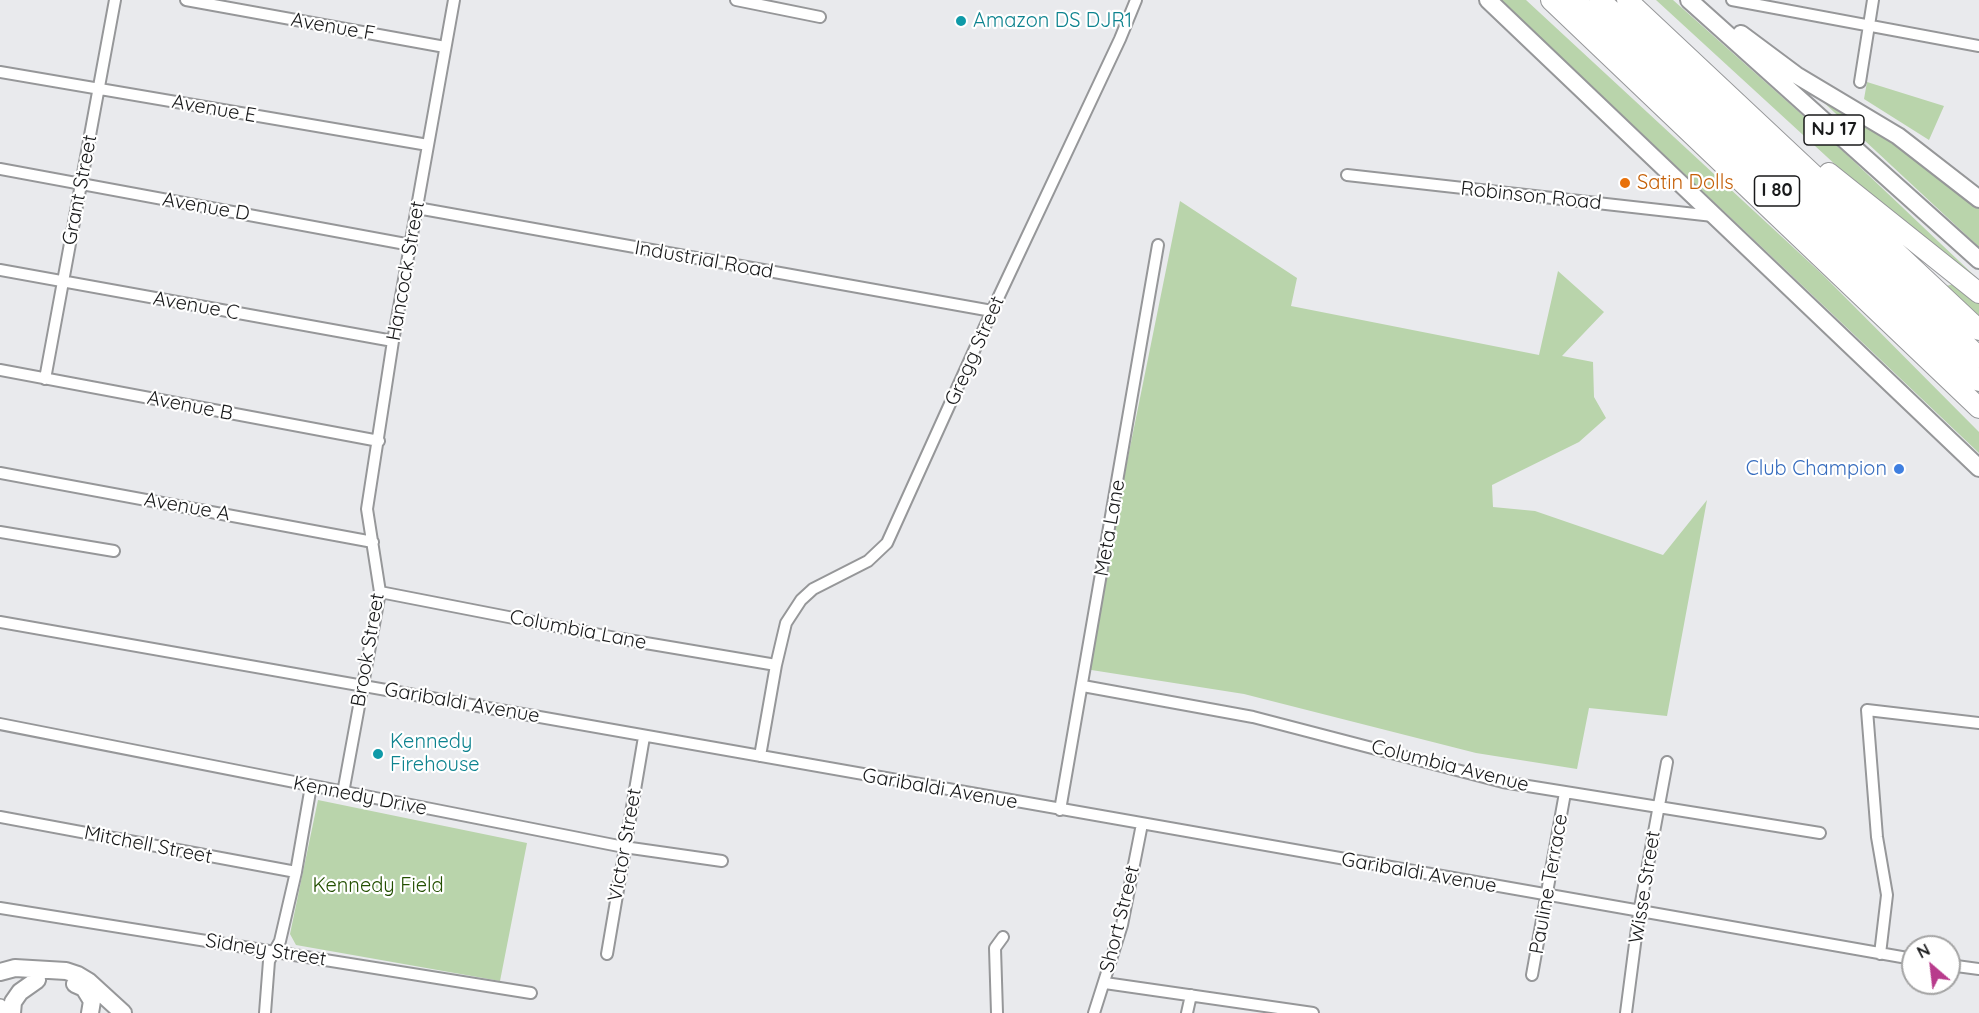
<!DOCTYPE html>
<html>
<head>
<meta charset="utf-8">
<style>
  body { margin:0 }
  #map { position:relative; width:1979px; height:1013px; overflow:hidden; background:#e9eaed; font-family:Quicksand,sans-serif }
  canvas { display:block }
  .north { position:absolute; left:1901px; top:935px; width:60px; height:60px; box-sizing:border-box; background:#fff; border:2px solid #a3a3a3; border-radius:50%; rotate:332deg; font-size:16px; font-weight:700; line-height:24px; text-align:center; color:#18191a }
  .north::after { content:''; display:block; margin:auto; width:21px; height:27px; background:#b83b8c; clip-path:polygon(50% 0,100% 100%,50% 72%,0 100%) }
</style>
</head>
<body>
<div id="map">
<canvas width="1979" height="1013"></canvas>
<div class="north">N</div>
</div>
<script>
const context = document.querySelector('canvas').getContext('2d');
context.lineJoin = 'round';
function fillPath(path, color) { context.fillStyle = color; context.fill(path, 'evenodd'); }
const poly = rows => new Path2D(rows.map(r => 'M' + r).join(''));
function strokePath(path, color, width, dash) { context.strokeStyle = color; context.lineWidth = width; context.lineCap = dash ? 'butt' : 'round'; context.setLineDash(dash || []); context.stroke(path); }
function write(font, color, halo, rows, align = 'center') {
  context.font = font + ' Quicksand,sans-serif'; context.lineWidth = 4.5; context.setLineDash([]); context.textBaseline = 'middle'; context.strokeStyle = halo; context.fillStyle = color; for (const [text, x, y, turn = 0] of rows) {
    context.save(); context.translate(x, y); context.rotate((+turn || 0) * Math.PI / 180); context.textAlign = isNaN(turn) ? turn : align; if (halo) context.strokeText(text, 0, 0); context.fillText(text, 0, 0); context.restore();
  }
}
fillPath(poly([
  [1501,0,1526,0,1822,274,1979,432,1979,453],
  [1656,0,1673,0,1844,152,1979,280,1979,284,1875,201],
  [1867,82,1944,106,1929,140,1864,99],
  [1805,85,1880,130,1979,207,1979,247],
  [1180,201,1297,278,1291,306,1539,355,1558,271,1604,312,1562,356,1593,362,1594,397,1606,418,1579,442,1492,485,1493,507,1535,511,1663,555,1707,500,1667,716,1589,708,1577,769,1476,753,1244,694,1085,669],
  [1959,283,1979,299,1979,316,1946,286],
  [318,800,527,843,500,981,296,945,290,934]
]), '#b9d4ab');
const minor = poly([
  [186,0,445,47],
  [736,0,820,17],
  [1732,0,1979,46],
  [0,72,428,145],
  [1860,82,1873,0],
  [0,169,411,245],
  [1347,175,1713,216],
  [417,208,992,311],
  [0,270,393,341],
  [0,370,379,441],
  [45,379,115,0],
  [0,473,373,542],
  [0,532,114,551],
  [380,592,616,638,776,665],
  [0,622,1913,959],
  [1083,686,1253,717,1503,782,1820,833],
  [0,724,624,847,722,861],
  [760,756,776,665,786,623,801,600,813,589,868,561,887,543,992,311,1120,39,1136,0],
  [343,793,380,592,367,509,393,341,454,0],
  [1060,810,1158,245],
  [0,817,296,872],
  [0,908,531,993],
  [607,954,644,737],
  [1880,954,1887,895,1877,837,1867,710,1979,723],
  [1949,965,1979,969],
  [1532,975,1565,793],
  [1105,983,1313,1013],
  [265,1013,269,961,280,941,296,872,311,786],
  [997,1013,995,948,1003,937],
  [1094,1013,1122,925,1142,824],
  [1187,1013,1191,995],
  [1626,1013,1639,913,1667,762]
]);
const secondary = poly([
  [0,1007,1,1013]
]);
const trunk = poly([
  [1488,0,1979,468],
  [1689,0,1979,260],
  [1741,34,1796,75,1898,136,1979,199],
  [0,972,15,968,66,971,78,975,88,981,123,1013],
  [75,984,84,988,92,1001,90,1013],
  [12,1013,13,1002,20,992,37,980]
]);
const motorway = poly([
  [1551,0,1979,408],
  [1575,0,1979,381],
  [1600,0,1979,357],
  [1627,0,1979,330],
  [1829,173,1979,293]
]);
strokePath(minor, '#969799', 14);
strokePath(secondary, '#969799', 18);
strokePath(trunk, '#969799', 20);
strokePath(motorway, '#969799', 22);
strokePath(minor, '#fff', 10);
strokePath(secondary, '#fff', 15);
strokePath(trunk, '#fff', 16);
strokePath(motorway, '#fff', 20);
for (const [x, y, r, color] of [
  [961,21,6,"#0f9aa8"],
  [1625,183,6,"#e8710a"],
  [1899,469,6,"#3f7fe0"],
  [378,754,6,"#0f9aa8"]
]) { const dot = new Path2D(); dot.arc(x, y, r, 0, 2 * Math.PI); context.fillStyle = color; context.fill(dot); strokePath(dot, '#fff', 2); }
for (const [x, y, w] of [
  [1834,130,60],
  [1777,191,45]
]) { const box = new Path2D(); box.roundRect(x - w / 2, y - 15, w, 30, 4.5); context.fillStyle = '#fff'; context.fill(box); strokePath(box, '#18191a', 1.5); }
write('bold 18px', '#18191a', null, [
  ["NJ 17",1834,130],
  ["I 80",1777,191]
]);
write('20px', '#0d838f', '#fff', [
  ["Amazon DS DJR1",973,21],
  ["Kennedy",390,742],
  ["Firehouse",390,765]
], 'left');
write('20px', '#18191a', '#fff', [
  ["Avenue F",333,27,10],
  ["Avenue E",214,109,10],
  ["Grant Street",80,190,-79],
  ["Robinson Road",1531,196,6],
  ["Avenue D",206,207,10],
  ["Industrial Road",704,260,10],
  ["Hancock Street",406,271,-80],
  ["Avenue C",196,306,10],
  ["Gregg Street",975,351,-66],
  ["Avenue B",190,406,11],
  ["Avenue A",187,507,10],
  ["Meta Lane",1110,528,-80],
  ["Columbia Lane",578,630,11],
  ["Brook Street",368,650,-80],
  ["Garibaldi Avenue",462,703,10],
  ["Columbia Avenue",1450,766,14],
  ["Garibaldi Avenue",940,789,10],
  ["Kennedy Drive",360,796,11],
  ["Mitchell Street",148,845,11],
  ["Victor Street",625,845,-80],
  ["Garibaldi Avenue",1419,873,10],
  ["Pauline Terrace",1549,884,-80],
  ["Wisse Street",1645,887,-81],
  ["Short Street",1120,919,-76],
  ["Sidney Street",266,950,9]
]);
write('20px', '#c56008', '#fff', [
  ["Satin Dolls",1637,183]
], 'left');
write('20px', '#366cbe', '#fff', [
  ["Club Champion",1887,469]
], 'right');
write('20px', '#234f00', '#fff', [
  ["Kennedy Field",378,886]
]);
</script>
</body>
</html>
